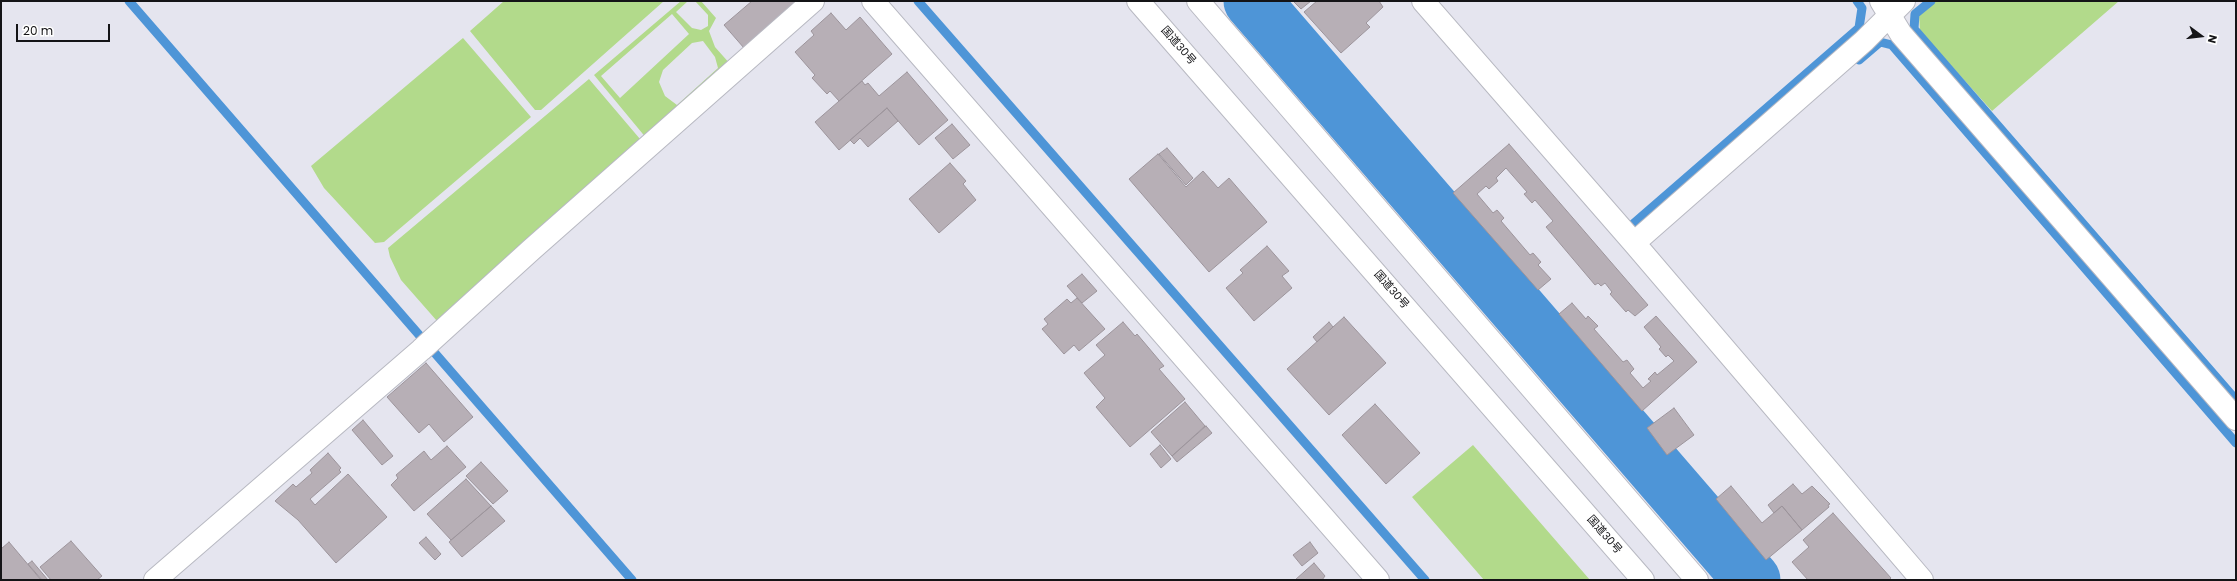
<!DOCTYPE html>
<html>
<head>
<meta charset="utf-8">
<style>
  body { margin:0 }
  #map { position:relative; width:2237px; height:581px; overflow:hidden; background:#e5e5ef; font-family:Poppins,sans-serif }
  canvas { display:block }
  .frame { position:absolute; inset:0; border:2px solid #141417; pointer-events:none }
  .north { position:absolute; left:2181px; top:16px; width:40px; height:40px; -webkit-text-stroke:3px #fff; paint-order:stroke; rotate:105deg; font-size:11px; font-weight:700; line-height:16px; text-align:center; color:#141417 }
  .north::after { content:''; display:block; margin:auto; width:14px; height:18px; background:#141417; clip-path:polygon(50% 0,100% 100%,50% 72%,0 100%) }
  .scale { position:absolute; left:16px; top:24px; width:94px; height:18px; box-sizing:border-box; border:2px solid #141417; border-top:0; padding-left:5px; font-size:12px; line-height:14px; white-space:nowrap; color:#141417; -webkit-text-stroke:3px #fff; paint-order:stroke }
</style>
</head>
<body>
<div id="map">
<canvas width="2237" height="581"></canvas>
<div class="frame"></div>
<div class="north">N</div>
<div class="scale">20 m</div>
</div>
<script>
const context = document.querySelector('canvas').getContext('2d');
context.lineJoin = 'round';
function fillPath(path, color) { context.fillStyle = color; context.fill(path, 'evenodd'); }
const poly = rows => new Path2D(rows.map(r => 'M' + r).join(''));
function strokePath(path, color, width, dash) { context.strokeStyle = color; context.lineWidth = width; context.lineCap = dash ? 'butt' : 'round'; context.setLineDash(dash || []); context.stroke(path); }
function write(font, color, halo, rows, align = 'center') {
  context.font = font + ' Poppins,"Noto Sans JP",sans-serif'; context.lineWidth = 3.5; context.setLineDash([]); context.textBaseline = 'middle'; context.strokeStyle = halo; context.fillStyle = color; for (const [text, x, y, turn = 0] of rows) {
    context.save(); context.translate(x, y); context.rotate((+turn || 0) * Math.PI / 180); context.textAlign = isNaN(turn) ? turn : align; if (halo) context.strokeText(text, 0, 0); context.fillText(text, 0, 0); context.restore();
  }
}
fillPath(poly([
  [504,1,664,1,541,110,535,110,470,31],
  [681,1,688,1,676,12,692,28,701,30,708,26,708,15,695,1,701,1,716,18,709,31,715,47,731,65,647,139,594,75],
  [672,14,689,34,620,98,601,76],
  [703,41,715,57,718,68,677,105,665,96,659,82,663,70,692,43],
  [1935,1,2119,1,1992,111,1920,31,1919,15],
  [463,38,531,117,384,242,375,243,324,188,311,166],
  [589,79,640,139,437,321,401,280,390,257,388,248],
  [1473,445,1590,580,1484,580,1412,497]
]), '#b2da8b');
strokePath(poly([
  [129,1,632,580],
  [918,1,1425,580],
  [1931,1,1915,14,1914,29,2236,400],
  [1859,60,1880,42,1892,45,2236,443],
  [1632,225,1859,28,1862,8,1857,1]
]), '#4e95d7', 9);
strokePath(poly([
  [1252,1,1752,580]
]), '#4e95d7', 57);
const building = poly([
  [752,1,798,1,744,48,724,25,752,1],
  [1293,1,1311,1,1301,9,1293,1],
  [1317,1,1379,1,1383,7,1366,23,1370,27,1341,53,1304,12,1317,1],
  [831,13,846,30,860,17,892,54,839,101,830,91,827,94,812,78,815,75,795,52,814,35,811,31,831,13],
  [907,72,948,120,919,145,887,108,839,150,815,122,862,81,865,85,868,83,879,96,907,72],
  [887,108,898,121,868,147,860,138,854,144,850,140,887,108],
  [952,124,970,145,953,159,935,138,952,124],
  [1509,144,1648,305,1635,316,1628,310,1626,312,1610,294,1612,292,1605,283,1601,286,1598,283,1595,285,1546,227,1553,221,1535,200,1532,203,1524,194,1527,192,1506,168,1496,178,1498,181,1489,189,1486,186,1477,194,1493,213,1497,210,1504,218,1501,221,1530,255,1533,253,1541,262,1538,265,1551,279,1538,290,1453,193,1509,144],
  [1167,148,1193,178,1186,185,1159,154,1167,148],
  [1158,154,1186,187,1203,171,1218,188,1229,178,1267,222,1209,272,1129,179,1158,154],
  [950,163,966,181,963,184,976,200,939,233,909,199,950,163],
  [1267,246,1289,271,1282,276,1292,288,1254,321,1226,288,1243,273,1240,270,1267,246],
  [1082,274,1097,291,1082,303,1067,286,1082,274],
  [1077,298,1105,329,1079,351,1074,345,1064,354,1042,329,1048,324,1044,319,1067,299,1071,303,1077,298],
  [1572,303,1586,319,1588,316,1598,326,1594,329,1623,362,1627,360,1634,369,1630,373,1643,388,1651,381,1648,379,1655,372,1657,375,1674,361,1668,355,1666,357,1659,349,1661,347,1644,327,1656,316,1697,362,1642,411,1559,314,1572,303],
  [1344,317,1386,363,1329,415,1287,369,1344,317],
  [1123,322,1135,336,1137,334,1164,366,1159,369,1185,399,1130,447,1096,407,1105,398,1084,373,1105,355,1096,345,1123,322],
  [1329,322,1333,327,1317,342,1313,337,1329,322],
  [426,363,473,417,444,442,429,424,419,433,387,397,426,363],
  [1185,402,1205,426,1172,456,1151,432,1185,402],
  [1375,404,1420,453,1386,484,1342,435,1375,404],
  [1674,408,1694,435,1667,455,1647,428,1674,408],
  [363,420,393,456,382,465,352,430,363,420],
  [1206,426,1212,433,1177,462,1172,456,1206,426],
  [1160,445,1171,459,1161,468,1150,454,1160,445],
  [447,446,466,467,414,511,391,485,398,478,396,475,424,451,431,460,447,446],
  [328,453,341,468,339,470,341,472,310,499,315,505,348,474,387,517,336,563,298,520,275,501,293,484,296,487,312,473,310,470,328,453],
  [481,462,508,491,493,504,466,476,481,462],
  [466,479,491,506,451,540,427,514,466,479],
  [1793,484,1802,494,1812,486,1830,504,1828,505,1829,507,1802,530,1782,506,1774,513,1768,505,1793,484],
  [1731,486,1762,523,1782,506,1802,530,1766,560,1716,499,1731,486],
  [491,506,505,521,462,557,449,542,491,506],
  [1833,513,1891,578,1889,580,1808,580,1792,562,1809,547,1803,540,1833,513],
  [426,537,441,554,435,560,419,543,426,537],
  [71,541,102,576,97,580,51,580,40,567,71,541],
  [9,542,41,580,1,580,1,549,9,542],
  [1310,542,1318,553,1302,566,1293,555,1310,542],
  [32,561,48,580,42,580,28,564,32,561],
  [1314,563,1325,576,1322,580,1295,580,1314,563]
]);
fillPath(building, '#b7afb6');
strokePath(building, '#9c949b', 1);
const minor = poly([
  [873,1,1378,580],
  [1423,1,1634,243,1922,580],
  [1881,1,1901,34,2236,419],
  [1634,243,1864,41,1904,1],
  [155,580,421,350,531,250,813,1]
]);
const highway = poly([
  [1138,1,1643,580],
  [1198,1,1697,580]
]);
strokePath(minor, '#b8b9c2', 24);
strokePath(highway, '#b8b9c2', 24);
strokePath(minor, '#fff', 22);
strokePath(highway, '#fff', 22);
write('11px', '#141417', '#fff', [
  ["国道30号",1178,46,49],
  ["国道30号",1391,290,49],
  ["国道30号",1604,535,49]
]);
</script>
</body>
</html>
